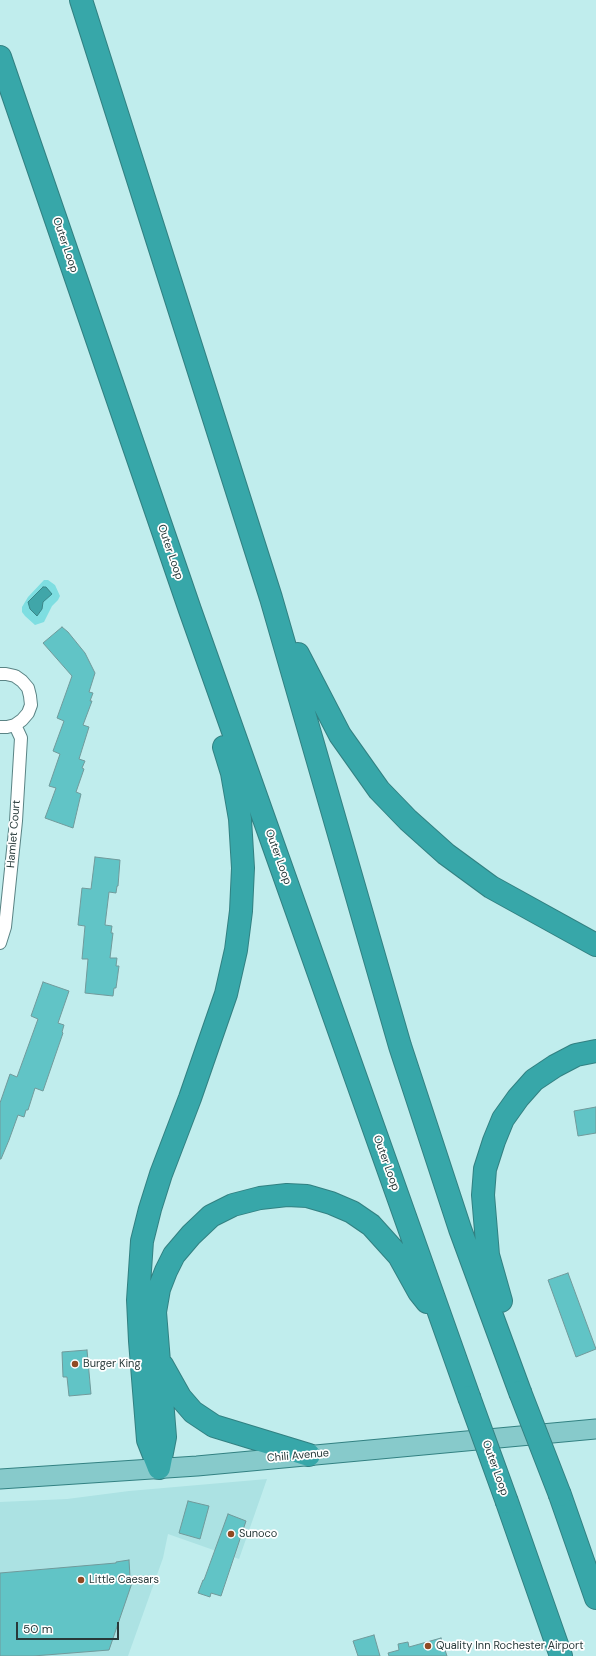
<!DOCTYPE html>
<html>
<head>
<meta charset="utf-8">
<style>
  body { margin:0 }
  #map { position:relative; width:596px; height:1656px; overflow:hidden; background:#c0eded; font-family:"DM Sans",sans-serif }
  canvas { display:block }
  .scale { position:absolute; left:16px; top:1622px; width:103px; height:18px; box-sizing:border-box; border:2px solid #283a3a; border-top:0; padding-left:5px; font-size:12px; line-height:14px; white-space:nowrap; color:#283a3a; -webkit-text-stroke:3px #fff; paint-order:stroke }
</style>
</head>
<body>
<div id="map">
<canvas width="596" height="1656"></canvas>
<div class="scale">50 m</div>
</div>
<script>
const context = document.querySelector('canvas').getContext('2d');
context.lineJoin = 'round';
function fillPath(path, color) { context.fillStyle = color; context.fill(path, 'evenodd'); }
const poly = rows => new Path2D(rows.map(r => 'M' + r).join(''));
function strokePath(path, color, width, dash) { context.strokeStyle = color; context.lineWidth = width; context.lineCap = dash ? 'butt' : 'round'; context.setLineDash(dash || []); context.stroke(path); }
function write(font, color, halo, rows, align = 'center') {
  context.font = font + ' "DM Sans",sans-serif'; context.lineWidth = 3.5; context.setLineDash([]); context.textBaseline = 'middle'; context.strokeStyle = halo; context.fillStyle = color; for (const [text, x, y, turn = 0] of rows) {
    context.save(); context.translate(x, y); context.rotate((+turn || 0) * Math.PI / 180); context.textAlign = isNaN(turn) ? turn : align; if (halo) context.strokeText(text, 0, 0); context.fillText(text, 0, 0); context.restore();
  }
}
fillPath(poly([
  [267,1479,239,1559,168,1534,163,1558,128,1656,0,1656,0,1502,67,1499,129,1491]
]), '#ace2e3');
fillPath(poly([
  [44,580,48,580,55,585,60,596,58,600,52,606,44,622,35,625,25,616,22,612,22,607,28,597]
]), '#7edee1');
const water = poly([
  [43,587,46,587,52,594,43,602,42,609,37,616,30,609,28,602,43,587]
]);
fillPath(water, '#40a6a9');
strokePath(water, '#398688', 1);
const building = poly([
  [62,627,68,632,85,653,95,673,89,692,93,693,90,701,92,701,83,725,89,727,79,759,85,761,82,768,84,769,76,792,81,794,73,828,45,818,56,788,49,786,60,754,53,751,64,721,57,718,72,676,43,643,62,627],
  [95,857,120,860,118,886,117,886,116,893,109,892,105,925,112,926,111,933,113,933,110,958,117,958,116,966,119,966,116,988,114,988,113,996,85,993,88,959,82,959,85,926,78,925,82,888,91,889,95,857],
  [43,982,69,991,58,1023,64,1025,62,1032,63,1033,43,1091,35,1088,28,1110,26,1110,24,1117,18,1115,9,1140,1,1159,0,1159,0,1103,10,1074,17,1077,38,1019,31,1016,43,982],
  [596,1107,596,1133,578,1136,574,1111,596,1107],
  [568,1273,596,1349,576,1357,548,1280,568,1273],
  [87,1350,91,1394,69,1396,67,1377,63,1377,62,1352,87,1350],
  [188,1501,209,1506,200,1539,179,1533,188,1501],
  [228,1514,246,1521,221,1596,211,1593,210,1597,198,1593,203,1580,204,1580,228,1514],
  [129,1560,130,1577,134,1577,109,1650,33,1656,0,1656,0,1573,116,1563,116,1562,129,1560],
  [374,1635,380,1656,358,1656,353,1641,374,1635],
  [441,1638,447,1656,389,1656,388,1653,399,1650,398,1644,408,1642,409,1647,441,1638]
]);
fillPath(building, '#61c4c6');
strokePath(building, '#709a9b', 1);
const minor = poly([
  [0,674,6,674,15,676,22,681,28,688,30,696,31,705,28,713,22,720,15,725,7,727,0,727],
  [0,943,5,927,16,821,21,738,15,725]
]);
const primary = poly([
  [0,1479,197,1466,596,1429]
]);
const motorway = poly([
  [81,0,271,598,400,1046,460,1229,520,1392],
  [0,57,190,610,469,1397],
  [298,654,340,735,379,790,408,820,446,854,491,887,596,945],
  [501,1301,488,1255,483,1195,485,1169,494,1141,503,1119,518,1098,534,1080,555,1066,576,1055,596,1051],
  [162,1365,180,1397,193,1412,214,1426,309,1455],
  [159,1468,148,1440,140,1341,138,1300,142,1241,150,1209,161,1174,190,1098,226,994,236,950,241,911,243,868,240,819,232,773,224,747],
  [159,1468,165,1437,155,1312,159,1289,166,1271,174,1255,191,1235,211,1216,233,1205,260,1198,287,1195,307,1196,331,1203,352,1212,371,1225,399,1256,419,1292,427,1302],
  [560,1495,596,1598],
  [507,1502,561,1656]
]);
strokePath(minor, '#5b8485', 14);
strokePath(primary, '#328182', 21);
strokePath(motorway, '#328182', 24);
strokePath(minor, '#fff', 12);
strokePath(primary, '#87cacb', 19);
strokePath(motorway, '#37a7a9', 22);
const motorwayBridge = poly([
  [520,1392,560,1495],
  [469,1397,507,1502]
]);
strokePath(motorwayBridge, '#328182', 24, []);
strokePath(motorwayBridge, '#37a7a9', 22);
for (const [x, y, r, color] of [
  [75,1364,4,"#904a23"],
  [231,1534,4,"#904a23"],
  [81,1580,4,"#904a23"],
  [428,1646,4,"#904a23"]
]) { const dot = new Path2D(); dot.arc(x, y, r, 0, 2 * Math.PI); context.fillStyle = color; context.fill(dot); strokePath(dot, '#fff', 1.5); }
write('11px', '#283a3a', '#fff', [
  ["Outer Loop",65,245,71],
  ["Outer Loop",170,552,71],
  ["Hamlet Court",14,834,-85],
  ["Outer Loop",278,857,70],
  ["Outer Loop",386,1163,70],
  ["Chili Avenue",298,1456,-5],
  ["Outer Loop",495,1468,70]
]);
write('11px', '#283a3a', '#fff', [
  ["Burger King",83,1364],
  ["Sunoco",239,1534],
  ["Little Caesars",89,1580],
  ["Quality Inn Rochester Airport",436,1646]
], 'left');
</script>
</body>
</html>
